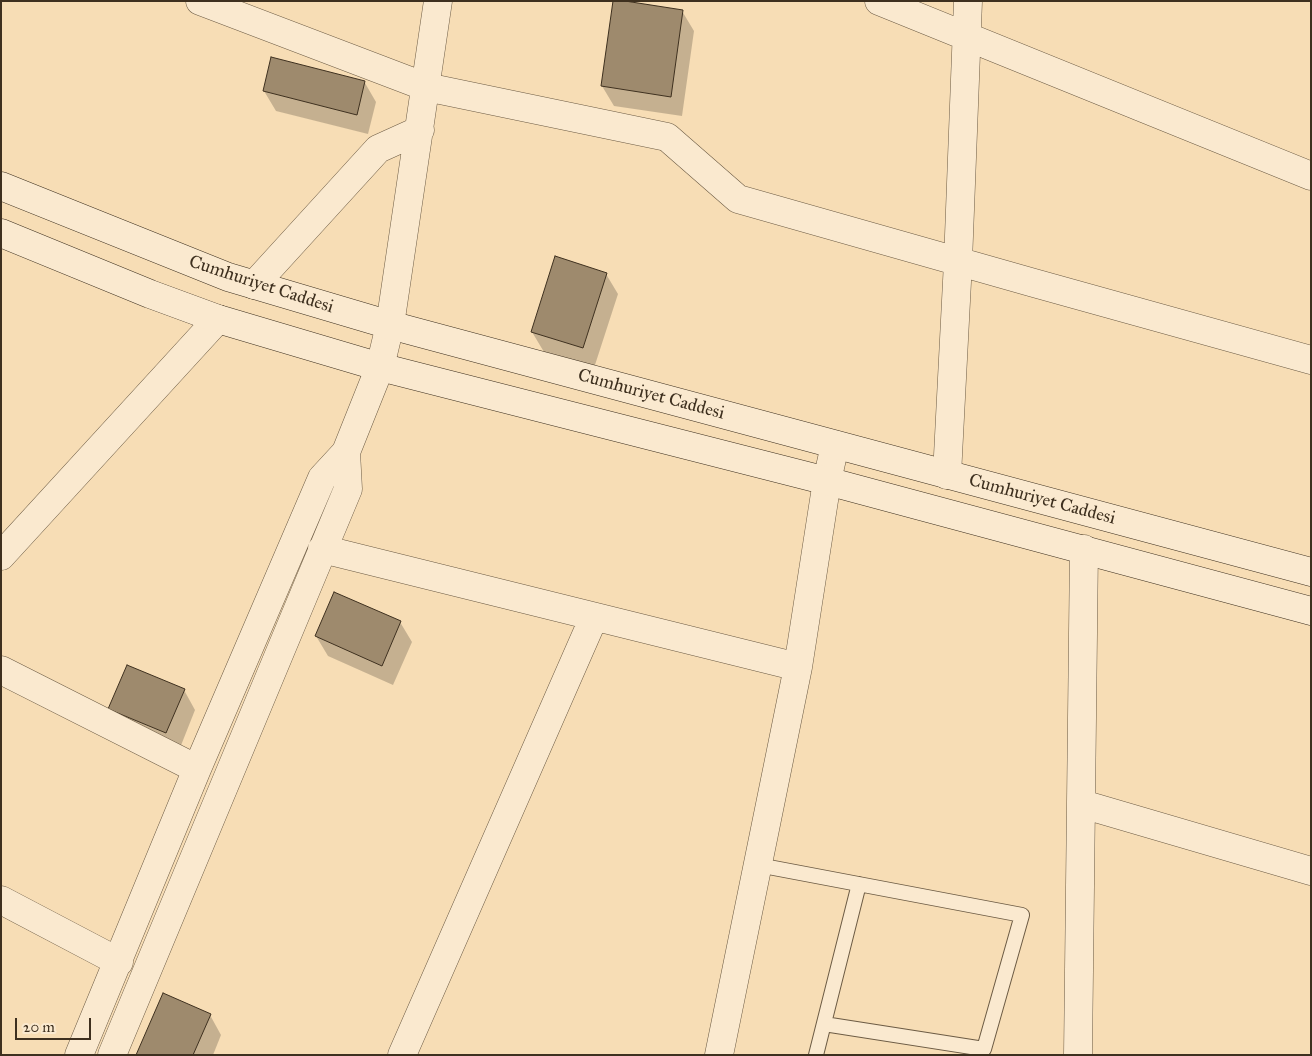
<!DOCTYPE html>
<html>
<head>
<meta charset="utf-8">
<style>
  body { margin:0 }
  #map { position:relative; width:1312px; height:1056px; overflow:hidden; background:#f7ddb5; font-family:"IM FELL Great Primer",serif }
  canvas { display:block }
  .frame { position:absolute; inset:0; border:2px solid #3e301f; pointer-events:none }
  .scale { position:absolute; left:15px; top:1018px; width:76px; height:22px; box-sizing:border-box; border:2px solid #3e301f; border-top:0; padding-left:6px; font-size:15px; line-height:18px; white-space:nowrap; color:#3e301f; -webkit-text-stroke:4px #fae9cf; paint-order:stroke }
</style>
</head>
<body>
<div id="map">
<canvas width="1312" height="1056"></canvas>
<div class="frame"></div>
<div class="scale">20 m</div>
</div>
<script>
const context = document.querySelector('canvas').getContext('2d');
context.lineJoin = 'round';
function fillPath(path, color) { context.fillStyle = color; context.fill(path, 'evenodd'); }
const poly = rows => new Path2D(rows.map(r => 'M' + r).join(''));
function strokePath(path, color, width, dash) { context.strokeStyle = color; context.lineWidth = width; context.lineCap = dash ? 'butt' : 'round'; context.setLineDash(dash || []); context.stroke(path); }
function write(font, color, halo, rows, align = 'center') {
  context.font = font + ' "IM FELL Great Primer",serif'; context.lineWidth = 4.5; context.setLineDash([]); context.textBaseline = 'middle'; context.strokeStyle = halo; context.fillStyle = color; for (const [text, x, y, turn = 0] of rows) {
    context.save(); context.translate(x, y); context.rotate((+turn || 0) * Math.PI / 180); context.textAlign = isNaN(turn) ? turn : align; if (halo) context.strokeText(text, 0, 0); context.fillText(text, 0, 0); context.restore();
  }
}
fillPath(poly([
  [682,11,694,31,682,116,614,106,602,86],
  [365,83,376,102,368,134,276,111,264,91],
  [606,274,618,294,594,368,544,352,532,332],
  [400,622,412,642,393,685,328,656,316,636],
  [184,690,195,710,178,753,121,729,110,709],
  [210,1015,221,1035,213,1055,138,1055]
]), '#0003');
const building = poly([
  [613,1,625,1,683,10,671,97,601,86,613,1],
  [271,57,365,81,357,115,263,91,271,57],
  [555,256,607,273,583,348,531,332,555,256],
  [334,592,401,621,382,666,315,636,334,592],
  [127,665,185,689,166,733,108,709,127,665],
  [163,993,211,1014,193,1055,136,1055,163,993]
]);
fillPath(building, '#9e8a6d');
strokePath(building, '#3e301f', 1);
const lane = poly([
  [758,865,1022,915,984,1049,824,1024],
  [816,1055,859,884]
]);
const street = poly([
  [200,1,426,87,667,137,738,199,1034,283,1311,360],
  [879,1,1311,176],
  [254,285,378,149,420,130],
  [947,475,958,262,968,1],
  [322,549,798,667],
  [1,556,218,319],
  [1,670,197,769],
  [1082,804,1311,871],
  [1,900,119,962],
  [79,1055,197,769,322,478,346,452,380,367,390,325,438,1],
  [112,1055,348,489,346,452],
  [402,1055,594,617],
  [719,1055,798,667,827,481,835,445],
  [1078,1055,1084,549]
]);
const secondary = poly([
  [1,186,228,277,390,325,1311,572],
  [1,233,150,294,218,319,380,367,827,481,1311,611]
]);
strokePath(lane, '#6c5b44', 16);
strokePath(street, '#6c5b44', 29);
strokePath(secondary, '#3e301f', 29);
strokePath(lane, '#fae9cf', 14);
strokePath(street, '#fae9cf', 28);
strokePath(secondary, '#fae9cf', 28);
write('18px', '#3e301f', '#fae9cf', [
  ["Cumhuriyet Caddesi",261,285,18],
  ["Cumhuriyet Caddesi",651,395,15],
  ["Cumhuriyet Caddesi",1042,500,15]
]);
</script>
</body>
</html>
